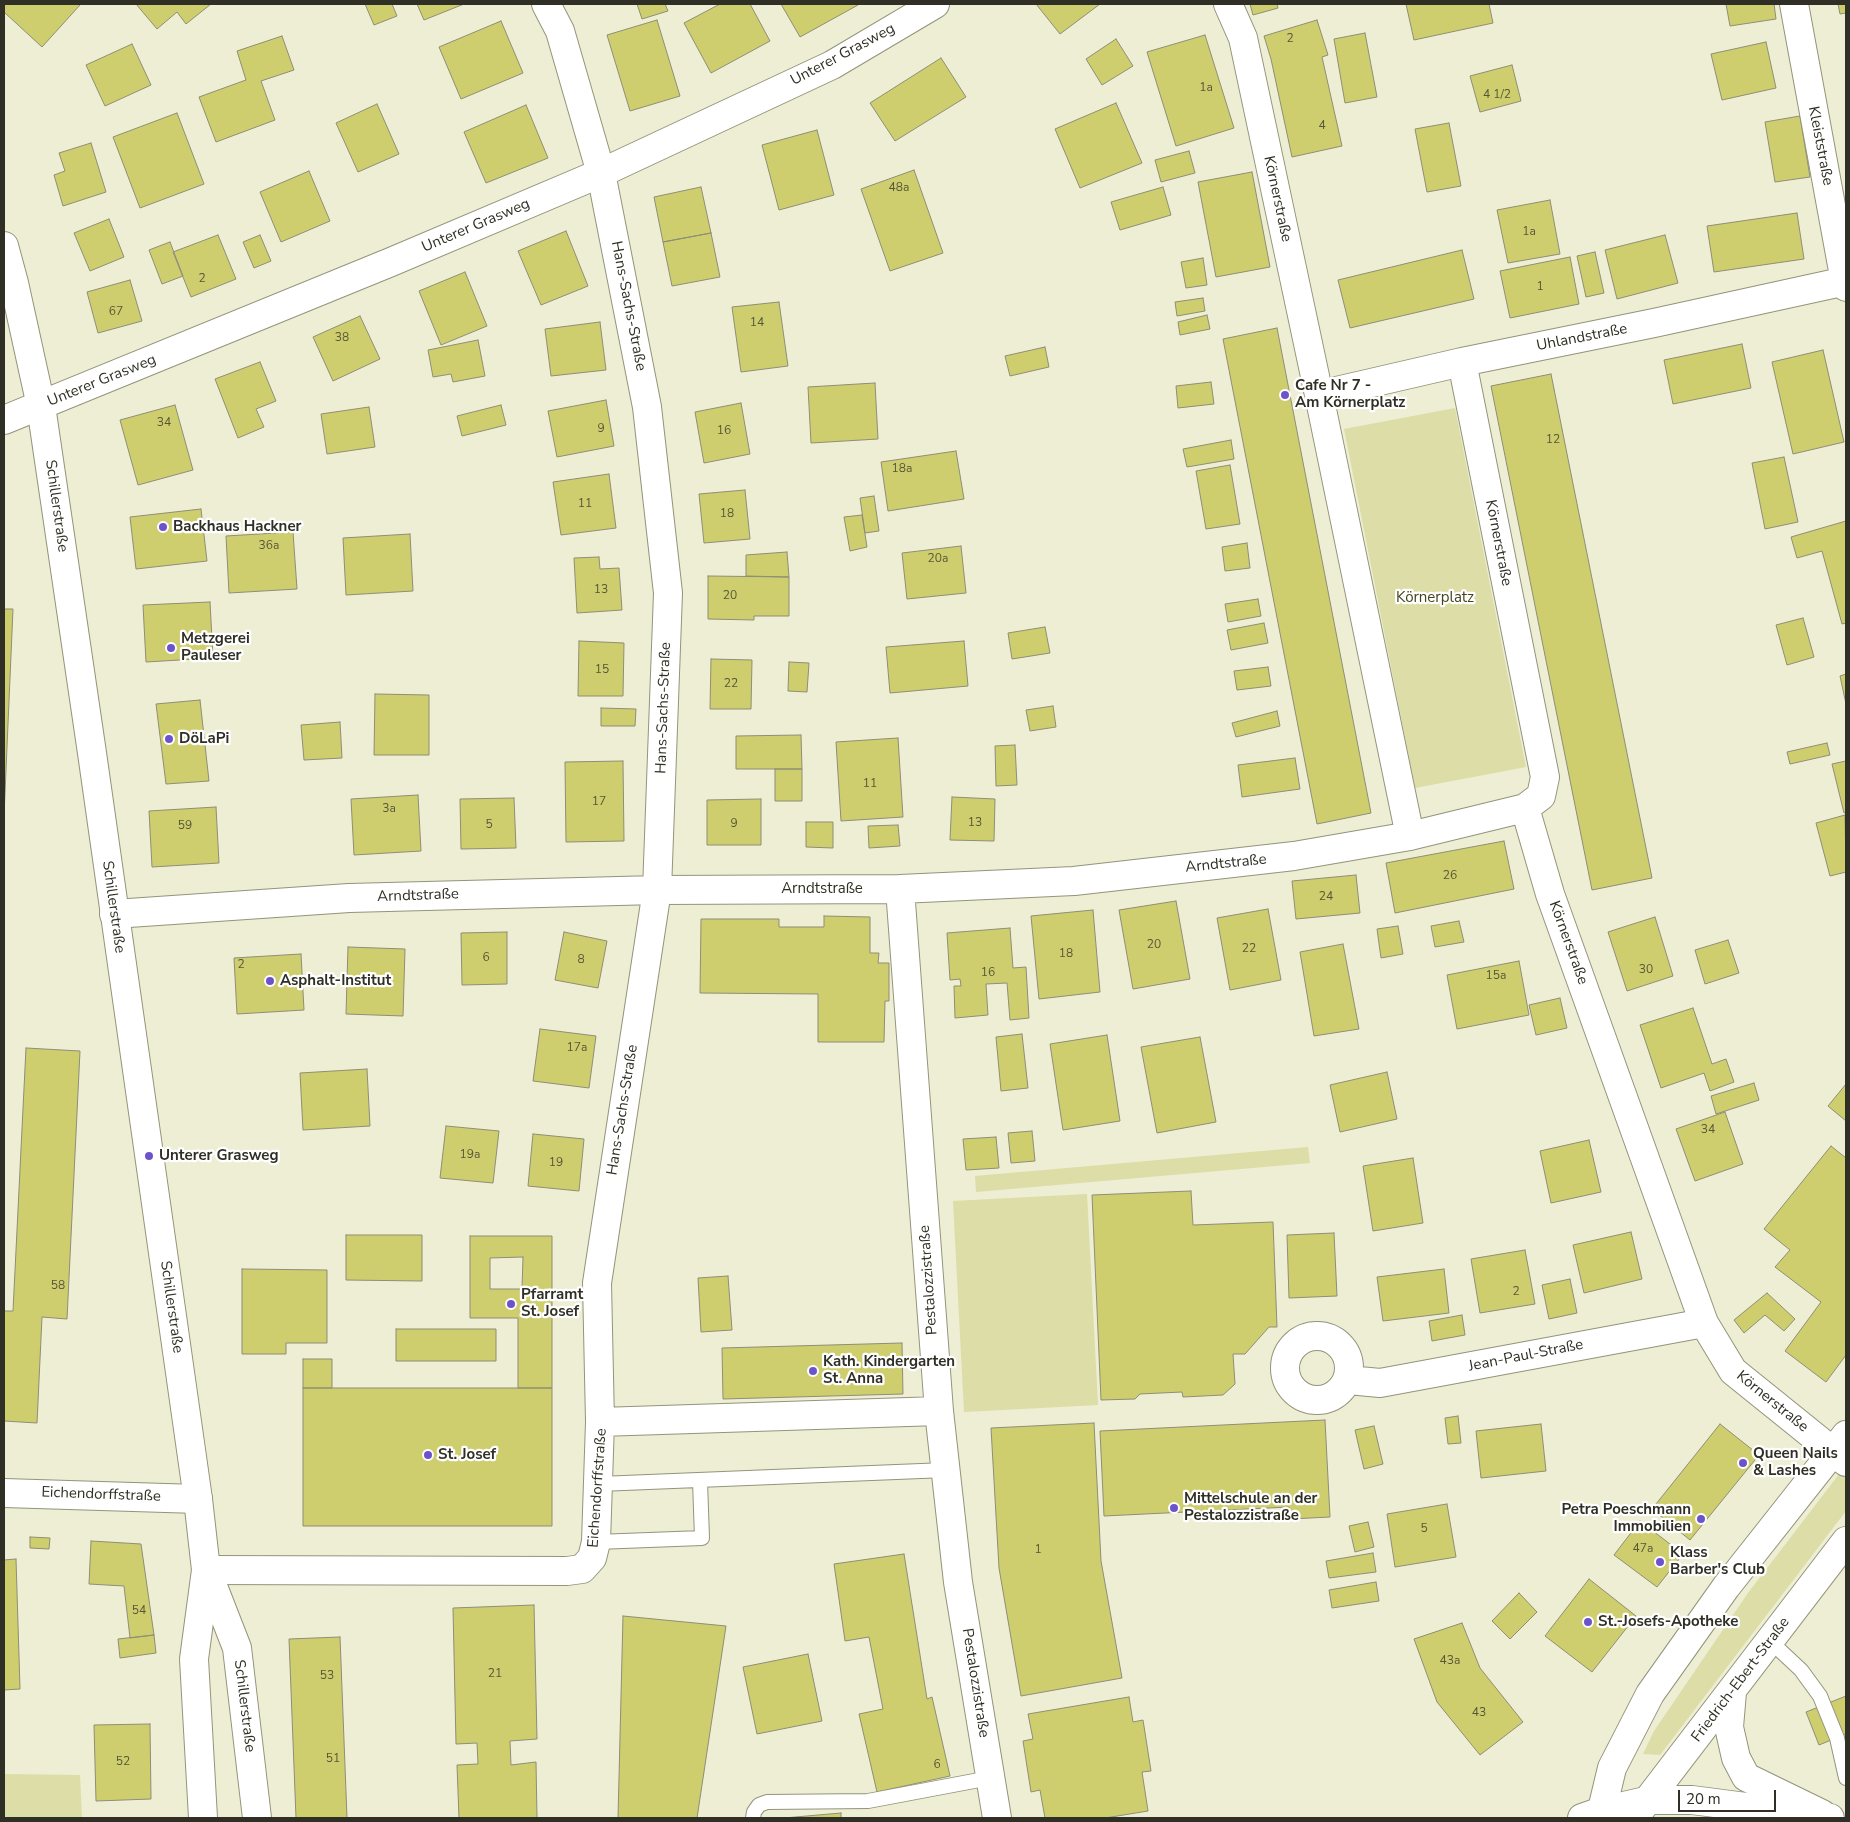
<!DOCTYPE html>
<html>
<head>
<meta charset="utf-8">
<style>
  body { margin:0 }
  #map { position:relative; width:1850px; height:1822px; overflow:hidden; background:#edeed3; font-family:"Nunito Sans",sans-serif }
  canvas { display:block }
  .frame { position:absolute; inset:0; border:5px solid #2f2f25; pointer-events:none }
  .scale { position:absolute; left:1678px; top:1790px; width:98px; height:22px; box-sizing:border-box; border:2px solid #2f2f25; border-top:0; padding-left:6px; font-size:15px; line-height:18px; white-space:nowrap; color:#2f2f25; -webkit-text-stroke:4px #fff; paint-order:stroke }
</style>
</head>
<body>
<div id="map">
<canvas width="1850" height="1822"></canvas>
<div class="frame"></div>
<div class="scale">20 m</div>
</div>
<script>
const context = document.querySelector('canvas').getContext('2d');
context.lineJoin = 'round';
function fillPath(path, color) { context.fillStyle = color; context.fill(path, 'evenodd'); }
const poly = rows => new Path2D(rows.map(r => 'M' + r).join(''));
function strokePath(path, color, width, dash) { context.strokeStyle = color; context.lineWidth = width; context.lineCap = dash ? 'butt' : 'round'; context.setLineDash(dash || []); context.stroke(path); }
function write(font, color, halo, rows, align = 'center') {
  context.font = font + ' "Nunito Sans",sans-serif'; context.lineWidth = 4.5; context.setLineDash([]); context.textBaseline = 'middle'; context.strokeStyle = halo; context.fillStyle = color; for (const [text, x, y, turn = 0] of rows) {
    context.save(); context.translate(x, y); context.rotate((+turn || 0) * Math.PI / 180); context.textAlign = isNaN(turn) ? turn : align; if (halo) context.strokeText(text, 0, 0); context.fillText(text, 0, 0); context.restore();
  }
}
fillPath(poly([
  [1455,408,1526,767,1415,788,1344,429],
  [1308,1147,1310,1163,976,1192,975,1176],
  [1087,1194,1098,1405,964,1412,953,1201],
  [1846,1465,1846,1511,1660,1755,1643,1754,1654,1731,1748,1593],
  [4,1774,80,1775,82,1818,4,1818]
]), '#dcdda7');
const building = poly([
  [4,4,79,4,80,5,42,47,4,12,4,4],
  [136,4,211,4,186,24,177,12,157,29,136,4],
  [365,4,392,4,397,16,374,25,365,4],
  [417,4,464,4,424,20,417,4],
  [637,4,665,4,668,11,642,19,637,4],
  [720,4,750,4,770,41,711,73,684,23,720,4],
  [781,4,858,4,858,5,800,37,781,4],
  [1036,4,1100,4,1060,34,1036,4],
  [1250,4,1277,4,1278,8,1253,15,1250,4],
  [1406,4,1489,4,1493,23,1414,40,1406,4],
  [1726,4,1774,4,1776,19,1730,26,1726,4],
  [1838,4,1846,4,1846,13,1840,14,1838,4],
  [657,20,680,96,630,111,607,35,657,20],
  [1317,20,1328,55,1322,57,1342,146,1292,157,1271,59,1264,36,1317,20],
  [501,21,523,73,461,99,439,47,501,21],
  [1365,33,1377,97,1345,103,1334,39,1365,33],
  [1205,35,1234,128,1176,146,1147,52,1205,35],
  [282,36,294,70,261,81,275,120,216,142,199,97,246,80,237,51,282,36],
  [1116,39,1133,66,1102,85,1086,59,1116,39],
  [1766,42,1776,88,1722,100,1711,54,1766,42],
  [132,44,151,85,105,106,86,65,132,44],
  [941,58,966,97,895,141,870,103,941,58],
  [1512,65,1521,101,1480,112,1470,76,1512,65],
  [1116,103,1142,163,1080,188,1055,129,1116,103],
  [377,104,399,154,358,172,336,123,377,104],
  [526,105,548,158,486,183,464,132,526,105],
  [177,113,204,184,140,208,113,137,177,113],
  [1800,116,1810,177,1775,182,1765,122,1800,116],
  [1449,123,1461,186,1427,192,1415,129,1449,123],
  [817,130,834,195,779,210,762,145,817,130],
  [91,143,106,192,63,206,54,175,65,171,59,153,91,143],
  [1189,151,1195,173,1161,182,1155,160,1189,151],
  [914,170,943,253,890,271,861,189,914,170],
  [309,171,330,221,281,242,260,192,309,171],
  [1252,172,1270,267,1216,277,1198,182,1252,172],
  [701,187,711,233,663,242,654,197,701,187],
  [1163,187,1171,215,1120,230,1111,202,1163,187],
  [1550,200,1560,254,1508,263,1497,210,1550,200],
  [1797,213,1804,259,1714,272,1707,226,1797,213],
  [109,219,124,257,90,271,74,233,109,219],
  [566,231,588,286,541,305,518,251,566,231],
  [711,233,720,277,672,286,663,242,711,233],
  [218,235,236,279,191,297,173,252,218,235],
  [260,235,271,261,254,268,243,242,260,235],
  [1665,235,1678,283,1617,299,1605,250,1665,235],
  [170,242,183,276,162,284,149,250,170,242],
  [1462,250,1474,299,1350,328,1338,280,1462,250],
  [1595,252,1604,293,1586,297,1577,256,1595,252],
  [1570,257,1579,304,1510,318,1500,271,1570,257],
  [1203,258,1207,285,1186,288,1181,262,1203,258],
  [465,272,487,326,441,345,419,291,465,272],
  [130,280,142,321,98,333,87,292,130,280],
  [1203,298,1205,311,1177,316,1175,302,1203,298],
  [779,302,788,366,741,372,732,307,779,302],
  [1207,315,1210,329,1180,335,1178,322,1207,315],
  [360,316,380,359,333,381,313,337,360,316],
  [600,322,606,370,551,376,545,329,600,322],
  [1277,328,1371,813,1317,824,1223,339,1277,328],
  [478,340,485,376,453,382,451,374,433,377,428,350,478,340],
  [1742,344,1751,388,1673,404,1664,360,1742,344],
  [1045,347,1049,367,1010,376,1005,356,1045,347],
  [1823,350,1844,442,1793,454,1772,362,1823,350],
  [260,362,276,401,256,409,264,427,238,438,215,379,260,362],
  [1551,374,1652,878,1592,890,1491,386,1551,374],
  [1211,382,1214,404,1178,408,1176,386,1211,382],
  [875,383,878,439,811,443,808,387,875,383],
  [606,400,614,446,557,457,548,411,606,400],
  [741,403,750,454,704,463,695,412,741,403],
  [175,405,193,470,138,485,120,420,175,405],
  [501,405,506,425,462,436,457,416,501,405],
  [369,407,375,447,327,454,321,414,369,407],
  [1231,440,1234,459,1187,467,1183,449,1231,440],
  [956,451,964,499,888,511,881,462,956,451],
  [1784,457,1798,522,1765,529,1752,463,1784,457],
  [1230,465,1240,524,1206,529,1196,471,1230,465],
  [609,474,616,528,561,535,553,482,609,474],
  [745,490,750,539,704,543,699,494,745,490],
  [874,496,879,531,865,533,860,498,874,496],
  [201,509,207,561,136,569,130,517,201,509],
  [862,515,867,547,850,551,844,517,862,515],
  [1846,521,1846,623,1842,624,1822,551,1797,558,1791,537,1846,521],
  [293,532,297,589,229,593,226,536,293,532],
  [410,534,413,591,346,595,343,538,410,534],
  [1247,543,1250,568,1225,571,1222,547,1247,543],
  [961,546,966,593,907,599,902,553,961,546],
  [787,552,789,577,746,576,746,555,787,552],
  [599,557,600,569,619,568,622,610,577,613,574,558,599,557],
  [708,576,789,577,789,616,754,616,754,620,708,619,708,576],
  [1258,599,1261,616,1228,622,1225,604,1258,599],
  [210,602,213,658,146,662,143,605,210,602],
  [4,609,13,609,4,816,4,609],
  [1803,618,1814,657,1787,665,1776,625,1803,618],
  [1264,623,1268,643,1231,650,1227,630,1264,623],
  [1045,627,1050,653,1012,659,1008,633,1045,627],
  [579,641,624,643,623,696,578,696,579,641],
  [964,641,968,686,890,693,886,647,964,641],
  [711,659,752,660,751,709,710,709,711,659],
  [789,662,809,663,807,692,788,691,789,662],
  [1268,667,1271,686,1237,690,1234,671,1268,667],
  [1846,674,1846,704,1840,676,1846,674],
  [375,694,429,695,429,755,374,755,375,694],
  [200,700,209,781,166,784,156,704,200,700],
  [1053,706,1056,727,1030,731,1026,710,1053,706],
  [601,708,636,709,635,726,601,726,601,708],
  [1277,711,1280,726,1236,737,1232,723,1277,711],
  [340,722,342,758,304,760,301,725,340,722],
  [801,735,802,769,736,769,736,736,801,735],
  [898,738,903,817,841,821,836,742,898,738],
  [1827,743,1830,755,1790,764,1787,752,1827,743],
  [1015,745,1017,785,996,786,995,746,1015,745],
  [1295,758,1300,789,1242,797,1238,765,1295,758],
  [623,761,624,841,566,842,565,762,623,761],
  [1846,761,1846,812,1844,813,1832,764,1846,761],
  [775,769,802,769,802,801,775,801,775,769],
  [418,795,421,851,354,855,351,799,418,795],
  [952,797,995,799,994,841,950,840,952,797],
  [514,798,516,848,461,849,460,799,514,798],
  [761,799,761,845,707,845,707,800,761,799],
  [216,807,219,863,152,867,149,811,216,807],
  [1845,815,1846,872,1830,876,1816,823,1845,815],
  [806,822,833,822,833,848,806,847,806,822],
  [898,825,900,846,869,848,868,826,898,825],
  [1504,841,1514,889,1395,913,1386,863,1504,841],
  [1356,875,1360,913,1296,919,1292,881,1356,875],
  [1176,901,1190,979,1133,989,1119,910,1176,901],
  [1268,909,1281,980,1230,990,1217,918,1268,909],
  [1093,910,1100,992,1039,999,1031,916,1093,910],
  [824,916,870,917,870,953,879,953,878,963,889,963,889,1001,885,1001,884,1042,818,1042,818,994,700,993,701,919,779,919,779,927,824,927,824,916],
  [1655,917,1673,976,1627,991,1608,932,1655,917],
  [1459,921,1464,942,1435,947,1431,926,1459,921],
  [1398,926,1403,954,1381,958,1377,929,1398,926],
  [1010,928,1013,968,1026,967,1029,1018,1010,1020,1007,983,986,984,988,1015,955,1018,954,986,961,986,960,979,950,980,947,933,1010,928],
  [507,932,507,984,462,985,461,933,507,932],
  [564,932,607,941,598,988,555,980,564,932],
  [1728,940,1739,973,1705,984,1695,950,1728,940],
  [1343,944,1359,1029,1314,1036,1300,952,1343,944],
  [348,947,405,949,403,1016,346,1014,348,947],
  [301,954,304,1010,237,1014,234,958,301,954],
  [1519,961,1529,1015,1457,1029,1447,975,1519,961],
  [1560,998,1567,1028,1536,1035,1529,1005,1560,998],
  [1693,1008,1712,1064,1726,1059,1734,1082,1710,1091,1704,1073,1661,1088,1640,1025,1693,1008],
  [540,1029,596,1036,589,1088,533,1081,540,1029],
  [1022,1034,1028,1088,1001,1091,996,1037,1022,1034],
  [1107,1035,1120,1121,1063,1130,1050,1044,1107,1035],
  [1200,1037,1216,1122,1157,1133,1141,1047,1200,1037],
  [26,1048,80,1051,67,1319,42,1317,37,1423,4,1421,4,1311,13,1311,26,1048],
  [367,1069,370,1126,303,1130,300,1073,367,1069],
  [1387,1072,1397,1119,1340,1132,1330,1085,1387,1072],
  [1754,1083,1759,1100,1716,1114,1711,1096,1754,1083],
  [1846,1084,1846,1121,1828,1106,1846,1084],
  [1725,1112,1743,1164,1695,1181,1676,1129,1725,1112],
  [446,1126,499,1131,493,1183,440,1178,446,1126],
  [1032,1131,1035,1161,1011,1163,1008,1133,1032,1131],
  [533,1134,584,1139,579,1191,528,1186,533,1134],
  [996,1137,999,1168,966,1170,963,1139,996,1137],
  [1589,1140,1601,1192,1551,1203,1540,1151,1589,1140],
  [1831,1146,1846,1158,1846,1355,1826,1382,1785,1351,1821,1302,1775,1267,1790,1250,1764,1229,1831,1146],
  [1413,1158,1423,1223,1373,1231,1363,1166,1413,1158],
  [1191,1191,1193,1225,1273,1222,1277,1327,1269,1327,1245,1354,1233,1354,1235,1384,1223,1395,1183,1397,1182,1392,1140,1394,1135,1399,1101,1400,1092,1195,1191,1191],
  [1631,1232,1642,1279,1584,1293,1573,1245,1631,1232],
  [1334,1233,1337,1296,1289,1298,1287,1235,1334,1233],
  [346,1235,422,1235,422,1281,346,1280,346,1235],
  [470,1236,552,1236,552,1388,518,1388,518,1318,470,1318,470,1236],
  [523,1257,522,1289,490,1289,490,1258,523,1257],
  [1525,1250,1535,1304,1480,1313,1471,1259,1525,1250],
  [242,1269,327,1270,327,1343,286,1343,286,1354,242,1354,242,1269],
  [1444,1269,1449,1313,1383,1321,1377,1277,1444,1269],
  [728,1276,732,1330,701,1332,698,1278,728,1276],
  [1570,1279,1577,1313,1549,1319,1542,1285,1570,1279],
  [1767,1293,1795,1319,1784,1331,1765,1315,1744,1333,1734,1320,1767,1293],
  [1462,1315,1465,1335,1432,1341,1429,1321,1462,1315],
  [396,1329,496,1329,496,1361,396,1361,396,1329],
  [902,1343,903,1394,723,1399,722,1348,902,1343],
  [303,1359,332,1359,332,1388,303,1388,303,1359],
  [303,1388,552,1388,552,1526,303,1526,303,1388],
  [1458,1416,1461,1443,1448,1444,1445,1418,1458,1416],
  [1325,1420,1330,1517,1290,1519,1289,1507,1104,1516,1100,1431,1325,1420],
  [1094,1423,1101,1561,1122,1678,1021,1696,999,1568,991,1428,1094,1423],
  [1541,1424,1546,1471,1481,1478,1476,1431,1541,1424],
  [1720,1424,1759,1455,1690,1540,1652,1509,1720,1424],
  [1374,1426,1383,1464,1364,1469,1355,1430,1374,1426],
  [1447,1504,1456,1557,1395,1567,1387,1514,1447,1504],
  [1640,1521,1683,1554,1657,1587,1614,1555,1640,1521],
  [1368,1522,1374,1547,1355,1552,1349,1526,1368,1522],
  [30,1537,50,1538,49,1549,30,1548,30,1537],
  [91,1541,141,1544,154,1635,130,1638,124,1586,89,1584,91,1541],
  [1373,1553,1376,1572,1329,1578,1326,1561,1373,1553],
  [904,1554,927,1699,932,1697,950,1776,877,1792,859,1714,883,1709,869,1637,845,1641,834,1564,904,1554],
  [16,1559,20,1689,4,1690,4,1560,16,1559],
  [1589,1579,1636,1616,1592,1672,1545,1636,1589,1579],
  [1376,1582,1379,1601,1332,1608,1329,1590,1376,1582],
  [1519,1593,1537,1612,1510,1639,1492,1621,1519,1593],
  [534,1605,537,1739,510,1741,511,1765,536,1762,537,1818,459,1818,457,1765,478,1764,477,1743,456,1744,453,1608,534,1605],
  [623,1616,726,1626,697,1818,618,1818,623,1616],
  [1462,1623,1480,1668,1523,1722,1480,1755,1437,1702,1414,1639,1462,1623],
  [154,1635,156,1653,120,1658,118,1639,154,1635],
  [340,1637,347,1818,296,1818,289,1639,340,1637],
  [808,1654,822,1721,757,1734,743,1667,808,1654],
  [1846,1696,1846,1734,1819,1745,1806,1712,1846,1696],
  [1129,1697,1133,1722,1143,1720,1151,1771,1142,1772,1148,1811,1105,1818,1045,1818,1040,1790,1031,1792,1023,1741,1033,1739,1028,1714,1129,1697],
  [150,1724,151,1799,96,1801,94,1725,150,1724],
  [841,1813,841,1818,784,1818,841,1813]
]);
fillPath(building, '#cfce6f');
strokePath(building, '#8d8e75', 1);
const lane = poly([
  [599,1484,946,1470],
  [596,1542,702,1538,700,1481],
  [1770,1641,1801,1670,1820,1696,1837,1738,1846,1778],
  [753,1818,754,1812,759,1805,767,1802,868,1801,990,1778]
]);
const street = poly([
  [1228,4,1243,38,1319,395,1410,836],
  [1794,4,1846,287],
  [1319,395,1462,362,1654,323,1846,281],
  [4,420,391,262,601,173,832,65,935,4],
  [1525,808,1550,894,1704,1323,1733,1371,1846,1462],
  [900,889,939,1411,958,1582,997,1818],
  [114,914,349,898,657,890,900,889,1074,881,1294,856,1410,836,1525,808,1541,796,1545,777,1462,362],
  '1285 1368a32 32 0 1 1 64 0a32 32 0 1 1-64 0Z',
  [1348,1380,1380,1383,1704,1323],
  [600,1422,939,1411],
  [4,1493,198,1499],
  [206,1570,567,1571,582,1569,592,1558,596,1542,600,1422,597,1283,657,890,668,593,647,407,601,173,560,31,546,4]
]);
const secondary = poly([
  [4,246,14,283,41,406,92,753,198,1499,206,1570,194,1659,203,1818],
  [207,1571,237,1648,257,1818],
  [1732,1692,1729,1727,1736,1758,1746,1777,1822,1814],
  [1600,1818,1612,1768,1650,1694,1726,1587,1846,1435],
  [1634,1818,1846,1541]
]);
const primary = poly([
  [1582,1818,1602,1811,1650,1800,1692,1800,1830,1818]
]);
strokePath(lane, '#93947b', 16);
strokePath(street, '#93947b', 30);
strokePath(secondary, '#93947b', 30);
strokePath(primary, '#93947b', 30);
strokePath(lane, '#fff', 14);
strokePath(street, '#fff', 28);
strokePath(secondary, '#fff', 28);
strokePath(primary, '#fff', 28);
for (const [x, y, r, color] of [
  [1285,395,5,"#6c53cc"],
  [163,527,5,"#6c53cc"],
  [171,648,5,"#6c53cc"],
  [169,739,5,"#6c53cc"],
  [270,981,5,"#6c53cc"],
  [149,1156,5,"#6c53cc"],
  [511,1304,5,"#6c53cc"],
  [813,1371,5,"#6c53cc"],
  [428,1455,5,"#6c53cc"],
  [1743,1463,5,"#6c53cc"],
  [1174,1508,5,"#6c53cc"],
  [1701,1519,5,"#6c53cc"],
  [1660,1562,5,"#6c53cc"],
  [1588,1622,5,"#6c53cc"]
]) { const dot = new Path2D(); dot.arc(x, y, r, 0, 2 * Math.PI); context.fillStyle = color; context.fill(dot); strokePath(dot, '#fff', 2); }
write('12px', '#575738', null, [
  ["2",1290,39],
  ["1a",1206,88],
  ["4 1/2",1497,95],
  ["4",1322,126],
  ["48a",899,188],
  ["1a",1529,232],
  ["2",202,279],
  ["1",1540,287],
  ["67",116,312],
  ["14",757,323],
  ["38",342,338],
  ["34",164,423],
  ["9",601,429],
  ["16",724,431],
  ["12",1553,440],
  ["18a",902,469],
  ["11",585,504],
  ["18",727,514],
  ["36a",269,546],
  ["20a",938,559],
  ["13",601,590],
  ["20",730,596],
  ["15",602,670],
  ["22",731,684],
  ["11",870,784],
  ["17",599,802],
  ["3a",389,809],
  ["13",975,823],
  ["9",734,824],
  ["5",489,825],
  ["59",185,826],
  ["26",1450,876],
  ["24",1326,897],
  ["20",1154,945],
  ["22",1249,949],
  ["18",1066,954],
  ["6",486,958],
  ["8",581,960],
  ["2",241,965],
  ["30",1646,970],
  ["16",988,973],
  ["15a",1496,976],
  ["17a",577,1048],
  ["34",1708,1130],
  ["19a",470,1155],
  ["19",556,1163],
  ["58",58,1286],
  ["2",1516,1292],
  ["5",1424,1529],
  ["47a",1643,1549],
  ["1",1038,1550],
  ["54",139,1611],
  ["43a",1450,1661],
  ["21",495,1674],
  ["53",327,1676],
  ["43",1479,1713],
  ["51",333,1759],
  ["52",123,1762],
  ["6",937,1765]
]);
write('15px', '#2f2f25', '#fff', [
  ["Unterer Grasweg",843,55,-28],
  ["Kleiststraße",1820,146,79],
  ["Körnerstraße",1277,199,78],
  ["Unterer Grasweg",476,226,-23],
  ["Hans-Sachs-Straße",628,306,79],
  ["Uhlandstraße",1582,338,-11],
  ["Unterer Grasweg",102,381,-22],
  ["Schillerstraße",56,506,82],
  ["Körnerstraße",1498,543,79],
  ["Hans-Sachs-Straße",664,708,-88],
  ["Arndtstraße",1226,864,-6],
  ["Arndtstraße",822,889],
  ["Arndtstraße",418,896,-2],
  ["Schillerstraße",113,907,82],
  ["Körnerstraße",1568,943,70],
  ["Hans-Sachs-Straße",623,1110,-81],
  ["Pestalozzistraße",929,1280,-94],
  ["Schillerstraße",171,1307,82],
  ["Jean-Paul-Straße",1526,1356,-11],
  ["Körnerstraße",1772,1402,39],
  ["Eichendorffstraße",598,1488,-86],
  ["Eichendorffstraße",101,1495,2],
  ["Friedrich-Ebert-Straße",1741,1680,-53],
  ["Pestalozzistraße",975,1683,81],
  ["Schillerstraße",244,1706,83]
]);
write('bold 15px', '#2f2f25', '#fff', [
  ["Cafe Nr 7 -",1295,386],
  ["Am Körnerplatz",1295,403],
  ["Backhaus Hackner",173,527],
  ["Metzgerei",181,639],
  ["Pauleser",181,656],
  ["DöLaPi",179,739],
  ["Asphalt-Institut",280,981],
  ["Unterer Grasweg",159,1156],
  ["Pfarramt",521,1295],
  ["St. Josef",521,1312],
  ["Kath. Kindergarten",823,1362],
  ["St. Anna",823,1379],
  ["Queen Nails",1753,1454],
  ["& Lashes",1753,1471],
  ["St. Josef",438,1455],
  ["Mittelschule an der",1184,1499],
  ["Pestalozzistraße",1184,1516],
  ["Petra Poeschmann",1691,1510,"right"],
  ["Immobilien",1691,1527,"right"],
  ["Klass",1670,1553],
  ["Barber's Club",1670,1570],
  ["St.-Josefs-Apotheke",1598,1622]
], 'left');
write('15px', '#45441c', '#fff', [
  ["Körnerplatz",1435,598]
]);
</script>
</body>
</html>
